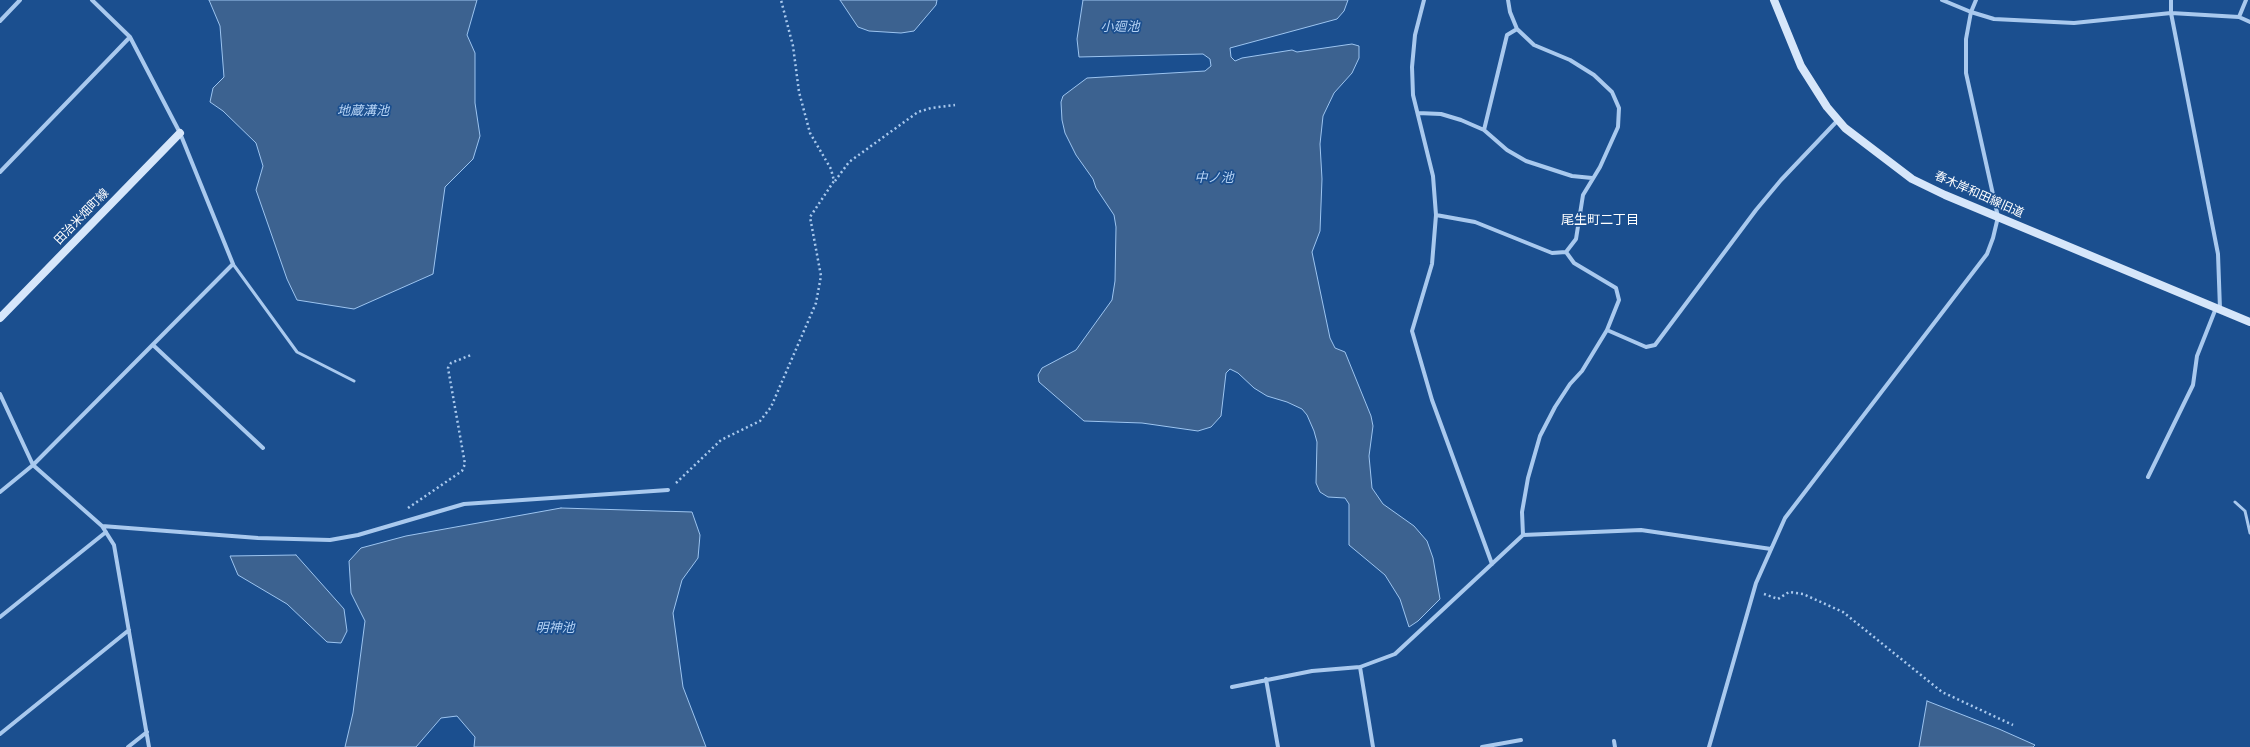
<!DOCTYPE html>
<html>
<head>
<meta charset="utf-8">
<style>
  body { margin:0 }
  canvas { display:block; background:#1b4f8f }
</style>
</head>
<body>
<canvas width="2250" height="747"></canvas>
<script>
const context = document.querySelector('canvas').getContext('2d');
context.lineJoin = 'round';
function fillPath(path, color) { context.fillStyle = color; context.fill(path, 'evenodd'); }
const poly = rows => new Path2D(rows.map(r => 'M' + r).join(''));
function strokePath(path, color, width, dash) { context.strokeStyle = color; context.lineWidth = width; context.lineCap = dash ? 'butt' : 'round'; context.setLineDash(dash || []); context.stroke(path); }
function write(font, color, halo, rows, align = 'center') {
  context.font = font + ' "Varela Round","Noto Sans JP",sans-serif'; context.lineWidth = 3.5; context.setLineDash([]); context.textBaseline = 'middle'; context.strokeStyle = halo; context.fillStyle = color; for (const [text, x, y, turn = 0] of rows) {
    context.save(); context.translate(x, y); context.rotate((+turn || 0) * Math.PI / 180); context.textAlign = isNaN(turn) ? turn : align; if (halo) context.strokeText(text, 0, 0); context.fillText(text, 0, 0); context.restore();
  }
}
const water = poly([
  [209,0,477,0,467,35,475,53,475,103,480,136,473,159,445,187,433,274,354,309,297,300,287,279,256,190,263,166,256,143,223,111,210,102,213,88,224,77,220,26,209,0],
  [840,0,937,0,936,5,914,31,901,33,869,31,858,27,840,0],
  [1083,0,1348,0,1344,11,1337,19,1230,48,1231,57,1235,61,1242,58,1292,50,1297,52,1352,44,1359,46,1359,58,1352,73,1334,93,1323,116,1320,144,1322,179,1320,231,1312,252,1330,338,1335,348,1345,352,1371,416,1373,426,1369,456,1372,488,1383,504,1414,526,1427,541,1433,558,1440,599,1418,621,1409,627,1400,599,1385,575,1349,545,1349,504,1345,498,1328,497,1320,492,1316,483,1317,442,1314,431,1307,415,1302,409,1287,402,1267,396,1254,388,1238,373,1230,369,1226,373,1221,416,1211,427,1198,431,1142,423,1084,421,1039,382,1038,375,1042,368,1076,350,1112,300,1115,281,1116,227,1114,215,1096,188,1093,179,1076,155,1065,133,1062,120,1061,102,1063,96,1087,78,1205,71,1211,66,1210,59,1203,54,1079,57,1077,39,1083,0],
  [561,508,692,512,700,535,698,558,682,580,673,613,683,687,706,747,474,747,475,737,457,716,441,718,416,747,345,747,353,713,365,621,351,593,349,561,361,548,406,536,561,508],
  [296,555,344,609,347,631,341,643,327,642,287,604,238,575,230,556,296,555],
  [1927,701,1999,729,2035,745,2033,747,1919,747,1927,701]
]);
fillPath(water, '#3c6290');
strokePath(water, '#9cc4f0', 1);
strokePath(poly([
  [835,181,849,162,918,112,931,108,955,105],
  [676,483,721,440,760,421,771,407,816,303,821,276,810,217,834,181,831,169,810,133,799,92,793,46,781,0],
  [408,508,462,471,465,464,448,368,451,363,471,355],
  [1764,594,1778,599,1789,592,1803,594,1843,612,1942,692,2013,725]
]), '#a9c9ee', 2.5, [2, 3]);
strokePath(poly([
  [233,264,297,352,354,381],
  [2235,502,2245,511,2250,533]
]), '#a9c9ee', 3);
strokePath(poly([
  [1424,0,1415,35,1412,67,1413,95,1433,176,1436,215,1432,264,1412,331,1432,400,1492,564],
  [1942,0,1971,12,1994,19,2074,23,2171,13,2239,17,2250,22],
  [2171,0,2171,13,2218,254,2220,309],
  [2239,17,2246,0],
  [0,21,20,0],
  [1418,113,1441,114,1461,120,1484,130,1507,150,1526,161,1572,176,1592,178],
  [1484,130,1507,35,1517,29],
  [0,172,130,37],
  [1436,215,1475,222,1552,253,1566,252,1576,239,1583,195,1600,167,1618,127,1619,108,1612,92,1594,75,1570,60,1534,45,1517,29,1510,12,1508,0],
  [1607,330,1646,347,1655,345,1756,210,1781,180,1838,120],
  [153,345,263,448],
  [0,394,33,465,102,526,114,545,149,747],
  [2148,477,2193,385,2197,356,2216,308],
  [0,492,33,465,233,264,180,133,130,37,92,0],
  [102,526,258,538,330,540,358,535,464,504,668,490],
  [1523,535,1522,512,1528,478,1540,436,1555,407,1570,384,1582,371,1607,330,1619,300,1616,288,1574,263,1566,252],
  [0,617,106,532],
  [1360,667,1373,747],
  [1266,679,1278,747],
  [1232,687,1312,671,1360,667,1395,654,1523,535,1641,530,1771,549],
  [0,734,129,630],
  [1614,741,1615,747],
  [128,747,147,732],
  [1482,747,1521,740],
  [1709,747,1756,583,1785,518,1987,254,1993,238,1998,217,1966,73,1966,39,1971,12,1976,0]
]), '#a9c9ee', 4);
strokePath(poly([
  [1774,0,1801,66,1827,107,1845,128,1912,179,1945,195,2250,322],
  [0,318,180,133]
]), '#d6e6fa', 8);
write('12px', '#fff', '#1b4f8f', [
  ["春木岸和田線旧道",1979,195,24],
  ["田治米畑町線",82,217,-46]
]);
write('italic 13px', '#b5d3f5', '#1b4f8f', [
  ["小廻池",1120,28],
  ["地蔵溝池",363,112],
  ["中ノ池",1214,179],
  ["明神池",555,629]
]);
write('13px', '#fff', '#1b4f8f', [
  ["尾生町二丁目",1600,221]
]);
</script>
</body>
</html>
